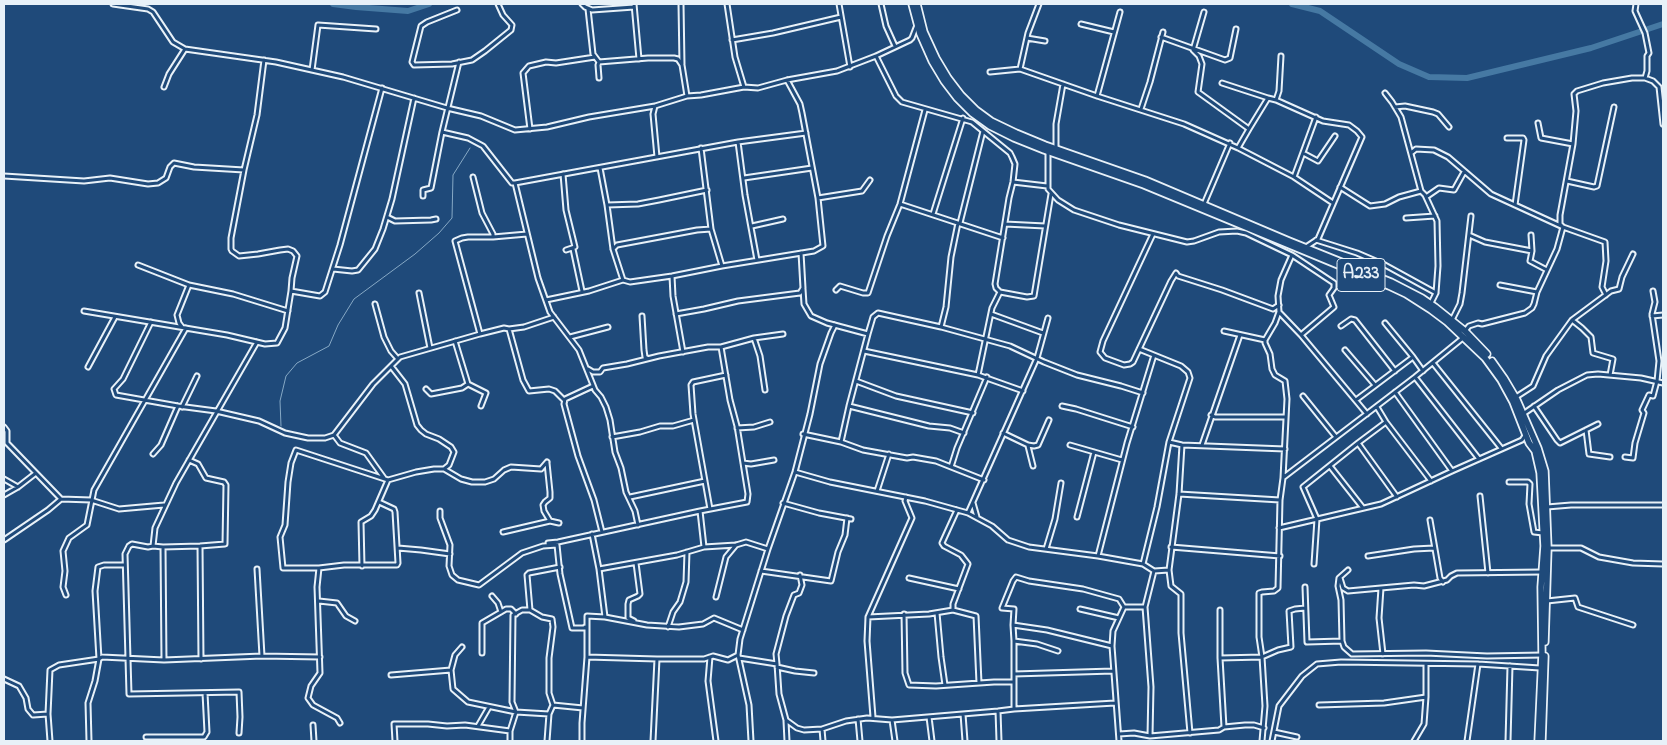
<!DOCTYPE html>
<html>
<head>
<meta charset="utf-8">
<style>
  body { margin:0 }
  #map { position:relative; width:1667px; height:745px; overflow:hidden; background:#1f4a7a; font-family:"Indie Flower",sans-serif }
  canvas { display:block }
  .frame { position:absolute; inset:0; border:5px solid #e8f1f8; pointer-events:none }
</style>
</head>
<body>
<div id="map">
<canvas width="1667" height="745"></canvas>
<div class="frame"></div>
</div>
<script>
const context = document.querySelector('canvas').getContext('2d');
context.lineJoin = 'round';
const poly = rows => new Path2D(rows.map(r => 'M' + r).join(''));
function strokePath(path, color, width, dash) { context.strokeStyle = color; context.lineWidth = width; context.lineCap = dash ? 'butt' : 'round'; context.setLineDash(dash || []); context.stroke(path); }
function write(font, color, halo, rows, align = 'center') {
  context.font = font + ' "Indie Flower",sans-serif'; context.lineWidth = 4; context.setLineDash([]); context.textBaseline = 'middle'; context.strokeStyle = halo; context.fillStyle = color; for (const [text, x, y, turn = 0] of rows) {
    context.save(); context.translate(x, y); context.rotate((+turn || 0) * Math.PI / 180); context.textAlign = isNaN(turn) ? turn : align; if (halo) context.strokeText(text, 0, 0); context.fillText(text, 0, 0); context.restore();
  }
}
strokePath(poly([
  [281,426,280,401,286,376,297,363,329,346,338,325,354,299,415,254,439,233,452,218,453,175,470,148]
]), '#87a9c5', 1);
strokePath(poly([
  [333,4,356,7,408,11,429,4],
  [1292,4,1320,11,1399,64,1429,77,1467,78,1591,48,1663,24]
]), '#4679a3', 6);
const street = poly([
  [113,4,148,9,153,12,173,42,185,49,276,62,343,77,447,108,481,116,515,130,547,127,589,117,655,106,687,96,701,95,744,87,758,88,787,80,837,71,876,56,910,40,912,38,917,25],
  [582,4,585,7,592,10,634,7],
  [634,4,639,59],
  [681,4,682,64],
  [727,4,735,57,744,87],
  [839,4,850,67],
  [881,4,886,26,895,46],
  [1636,4,1635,11,1645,33,1649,53,1647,56,1647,71,1645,78],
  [588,9,593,54,599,62],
  [457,10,427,22,421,26,412,62,414,65,452,64,472,60,485,51,511,30,512,25,503,15,498,4],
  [1204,12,1193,50,1199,56,1202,64,1198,92,1249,129,1238,148],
  [1081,24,1114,32],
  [1161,37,1225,60,1230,58,1236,29],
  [1027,38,1045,41],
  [732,40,773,33,841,17],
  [876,56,896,96,902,102,972,122,1010,153,1012,157,1015,164,1013,182,1009,198,995,284,996,288,1000,292,1027,297,1034,296,1051,194],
  [264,60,257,115,244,170,231,238,231,249,232,251,239,256,258,254,280,250,288,249,293,251,297,256,292,278,291,291],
  [1020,69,1028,33,1039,4],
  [312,70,318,25,376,29],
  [990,72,1020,69,1097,96,1184,124,1238,148,1294,177,1333,203],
  [599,78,598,65,599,62,648,58,674,58,678,59,682,65,687,96],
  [1222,83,1268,98],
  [164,87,169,74,185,49],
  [1385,93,1392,102,1401,117,1421,191,1425,195,1437,221,1438,266,1436,293,1431,303],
  [1097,96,1120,12],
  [1276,100,1279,91,1281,56],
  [655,106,653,114,657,157],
  [1395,107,1405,106,1433,112,1438,114,1449,127],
  [1141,109,1150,82,1163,32],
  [1538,123,1541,138,1573,144],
  [530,129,523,73,529,66,546,62,556,63,595,57],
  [1249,129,1268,98,1276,100,1323,121,1349,125,1357,131,1362,137,1318,239,1306,247],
  [442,132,468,138,483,146,512,183,515,183,538,278,550,312,579,350,595,390,601,397,606,407,610,420,615,452,621,468,626,492,635,511,638,525],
  [1507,138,1523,138,1524,140,1515,205],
  [738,142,745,195,757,260],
  [701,148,711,229,722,266],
  [1056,150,1056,124,1063,84],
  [1048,151,1048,189,1058,200,1074,210,1119,225,1187,242,1194,241,1219,232,1237,231,1246,233,1292,255,1334,283,1334,288,1329,295,1334,307,1301,335],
  [1303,153,1318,161,1335,136],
  [1411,153,1416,149,1434,150,1448,157,1491,194,1563,227,1605,242,1606,261,1602,287,1606,295],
  [600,168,607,205,613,249,623,280],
  [563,174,566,210,575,247,566,250],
  [4,176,84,181,110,178,148,184,158,183,166,178,170,167,174,163,194,167,244,170],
  [473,177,482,213,493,234,493,237],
  [1294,177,1316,117],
  [744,178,812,168],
  [1567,181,1594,187,1597,186,1614,107],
  [1013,182,1047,186],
  [515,183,738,142,806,133],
  [1340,187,1370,206,1385,204,1399,197,1421,191],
  [423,196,423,190,431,188,442,132,459,62],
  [1426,197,1439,188,1454,190,1464,172],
  [818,198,862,191,870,180],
  [900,204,1003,238],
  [1204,204,1230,143],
  [607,205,638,204,659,200,707,190],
  [933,214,963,118],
  [387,217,395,221,431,220,436,219],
  [1406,218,1435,216],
  [960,223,983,131],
  [1005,224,1045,226],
  [752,226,783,219],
  [527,234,493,237,468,237,462,238,455,241,480,334,504,328,509,329,524,327,554,317],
  [1153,234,1103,341,1100,352,1105,358,1124,365,1130,364,1133,362,1171,281,1176,273,1178,276,1222,290,1273,309,1279,305],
  [1469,235,1485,242,1532,251,1530,261,1547,270],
  [1531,235,1532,251],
  [1316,240,1357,253,1385,265,1436,293],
  [573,249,582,291],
  [613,249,617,245,697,230,711,229],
  [1292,255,1281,280,1278,296,1279,312,1301,335,1367,414],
  [138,265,189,285,233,294,288,311],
  [333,269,352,271,358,270,375,249,383,229,392,199,414,98],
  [672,276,673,296,683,352],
  [1500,285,1537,292],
  [803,289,804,304,811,316,827,323,868,334],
  [836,290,840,286,863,293,868,293,887,236,900,204,925,110],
  [419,293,430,348],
  [546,300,589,291,623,280,630,282,672,276,722,266,814,251,823,246,818,198,802,113,800,104,787,80],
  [375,304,384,337,391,351,398,359],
  [84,311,227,335,265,344,277,343,285,328,291,291,320,296,325,292,340,245,382,88],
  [676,314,704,309,738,301,800,293,803,288,801,253],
  [991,314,1043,333],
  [642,316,644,350,645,357,647,358],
  [1652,316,1663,315],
  [1452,320,1460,304,1462,293,1471,216],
  [1572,320,1582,328,1591,337,1593,353,1613,359,1610,375],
  [151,322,123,379,114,389,116,395,178,406,216,411,259,421,285,433,308,438,325,438,334,435,373,384,400,357,480,334],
  [1385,323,1413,357],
  [1341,326,1351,319,1355,320,1395,371],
  [182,327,179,323,177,315,189,285],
  [941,327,946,307,951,257,958,223],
  [509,329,523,380,529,391,549,389,555,391,564,400],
  [1224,331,1265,340],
  [1465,331,1469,326,1478,323,1482,324,1525,313,1532,308,1534,304,1537,292,1557,249,1563,227,1560,224,1560,215,1573,144,1576,111,1574,94,1577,91,1603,83,1632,78,1645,78,1653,81,1659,87,1663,124],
  [570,337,608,327],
  [754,338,760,356,765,390],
  [455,341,468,384,486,393,481,406],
  [1139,349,1181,366,1188,372,1190,378,1169,442,1157,507,1143,564],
  [1345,350,1375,385],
  [864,351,978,375,1023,391],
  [1433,363,1501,448],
  [88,367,115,317],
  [588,369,593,372,600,372,603,368,627,364,659,356,708,347,721,347,754,338,783,334],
  [978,375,992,308,1000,292],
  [1415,377,1479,459],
  [856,381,896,396,973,413],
  [593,386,565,399,564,404,578,456,594,500,602,532],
  [426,389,431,394,462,388,468,384],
  [1395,392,1452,471],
  [1303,396,1336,437],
  [1516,397,1533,386,1546,356,1572,320,1611,291,1619,289,1622,277,1633,254],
  [1356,400,1413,357,1423,371],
  [849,406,929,426,950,428,964,433],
  [1062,406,1076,409,1133,427],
  [1534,406,1557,440,1560,443,1598,424],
  [182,407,197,376],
  [1377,407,1386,422,1431,481],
  [1523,414,1558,390,1587,375,1598,374,1641,378,1663,383],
  [1211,415,1215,417,1286,417],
  [1386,422,1358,443,1397,497],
  [4,427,7,431,7,443,61,499],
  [737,428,754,427,770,422],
  [1586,430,1589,454,1610,457],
  [1003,433,1028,445,1034,446,1038,445,1049,420],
  [803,434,841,442,863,450,907,458,913,457,936,461,984,480],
  [334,435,340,443,366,453,384,478],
  [612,437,640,432,660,426,673,426,694,420],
  [841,442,849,406,868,334,873,317,878,313,941,327,1010,346,1044,362,1077,375,1121,386,1143,393],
  [1169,442,1182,445,1285,449],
  [1070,445,1122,460],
  [1182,445,1179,494,1169,570,1171,586,1181,594,1181,633,1190,733],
  [1202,445,1240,335],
  [1028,446,1033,466],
  [153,454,161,445,178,406],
  [1625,457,1633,458,1635,443,1644,413,1642,410,1649,395,1653,396,1657,381,1659,361,1652,314,1655,302,1653,291],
  [547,463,550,492,550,498,545,502,543,505,544,511,550,521],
  [743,463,751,464,774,460],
  [1330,466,1363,508],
  [951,467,957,448,987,377],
  [444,469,461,479,472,482,485,482,494,479,504,470,511,467,541,469,547,462],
  [795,472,830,482,925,501,968,513,992,526,1008,540,1029,547,1098,556,1143,564,1154,571,1169,570],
  [1284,477,1415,377,1464,337],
  [4,479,18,487],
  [1509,482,1528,482,1530,484,1529,504,1534,532,1543,533],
  [877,491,889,454],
  [1179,494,1280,500],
  [4,495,18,487,36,473],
  [1480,496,1488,573],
  [630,497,705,481],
  [379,502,394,509,395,512,398,563,397,565,344,565,319,568,283,568,280,537,285,525,288,482,291,463,296,450,388,480,416,472,434,469,444,469,449,465,454,452,451,447,439,439,426,434,421,430,417,425,405,384,391,366],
  [783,503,819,513,851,519],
  [973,503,977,517],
  [1547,507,1571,505,1663,505],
  [710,509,693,414,691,385,693,382,726,375],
  [440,511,440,518,450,545,449,566,452,575,458,580,479,585,522,553,543,546,557,545,560,574,572,628,585,628,585,627],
  [968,513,1037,358,1048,318],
  [1077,517,1094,452],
  [1430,520,1440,578,1443,582],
  [1279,528,1381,504,1452,471,1522,440,1526,434],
  [503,532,550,521,559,523],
  [592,534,599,569],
  [4,540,48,510,61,499,91,500,119,509,164,505],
  [548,543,558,542,700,511],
  [153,546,163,547,200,546,225,544,226,485,224,482,206,478,198,464,189,460],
  [200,546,201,659],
  [163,547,164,660],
  [704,547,700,511,747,502,748,494,737,426,730,400,721,347],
  [1171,547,1280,556],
  [398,548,421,550,450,554],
  [1549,548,1581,548,1599,557,1633,563,1663,564],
  [1046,549,1055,519,1061,483],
  [1098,556,1127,443,1154,355],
  [1368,556,1414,549,1434,548],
  [1314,564,1317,519,1303,487,1358,443],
  [362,566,361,522,371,516,375,510,388,480],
  [319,568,317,587,320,673,311,686,308,698,313,705,337,718,340,723],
  [257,569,262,656],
  [1348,570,1339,578,1338,586,1341,600,1342,641,1344,647,1352,654,1426,653,1487,656,1542,655],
  [761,571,831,581,838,552,845,535,847,518],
  [909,578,959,589],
  [1340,578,1343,588,1348,591,1414,585,1424,586,1447,580,1451,576,1457,573,1542,572],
  [1305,587,1307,642,1342,641],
  [1381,588,1379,618,1383,654],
  [66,595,63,587,65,571,63,551,69,538,87,525,94,490,186,328],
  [492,596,498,603,501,612],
  [716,597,726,557,736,545],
  [319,601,337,603,346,616,355,621],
  [1547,601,1575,598,1578,607,1633,625],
  [1080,609,1119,618],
  [530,610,527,575,529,573,560,567],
  [953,610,953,604,968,564,961,555,944,546,942,543,957,510],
  [1220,610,1220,658,1224,727],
  [937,613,941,657,945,685],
  [904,614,905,673,909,685,936,686,994,682,1013,682],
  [605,617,647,625,679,627,703,624,714,618,743,630],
  [868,617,929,614,953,610,976,616,979,683],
  [634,621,628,618,628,604,629,600,638,596,640,594,636,563],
  [1013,625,1014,609,1002,608,1013,581,1016,577,1029,581,1083,589,1119,599,1124,607,1145,607],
  [668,627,673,612,680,602,686,582,687,552],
  [1014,641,1013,625,1047,630,1112,646],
  [482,653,482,623,506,609,511,609,516,614],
  [738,655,728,660,713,656,704,659,657,659,587,657,587,616,605,617,599,569,677,555,704,547,736,545,746,542,768,549],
  [710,657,708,681,716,741],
  [739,658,777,664,779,694,786,720,797,728,804,730,822,729,846,721,867,718,892,720,998,711,1014,709,1115,703],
  [1220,658,1262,657,1278,650,1291,647,1289,611,1295,609,1305,608],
  [777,664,776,654,786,616,794,595,799,593,802,585,800,575],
  [777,667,795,671,814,673],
  [451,670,455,655,462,647],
  [1014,674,1113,671],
  [391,675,451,670,453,689,468,702,516,712,549,714],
  [4,679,19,686,26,698,28,709,33,715,48,714],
  [1319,705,1384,703,1426,697],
  [1014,709,1014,641,1037,644,1058,651],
  [998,711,999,741],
  [963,714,965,741],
  [873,717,867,641,868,617,912,518,905,501,906,497],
  [929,717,932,741],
  [858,719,860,741],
  [892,720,895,741],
  [786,721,787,741],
  [313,725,314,741],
  [478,726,489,707],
  [822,729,823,741],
  [1274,732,1297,737],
  [239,733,240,717,239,692,129,694,125,554,129,546,132,544,148,547,153,546,155,528,176,483,257,342],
  [1119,734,1134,733,1150,736,1219,730,1224,727,1245,725,1254,725,1264,728],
  [1150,736,1151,687,1145,607,1154,571],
  [146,737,204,737,207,732,205,693],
  [50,741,48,714,50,670,59,665,99,659,95,591,98,567,104,565,125,565],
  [89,741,88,703,95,681,99,659,102,657,164,660,262,656,320,657],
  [395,741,394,724,428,724,447,726,465,725,510,731],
  [510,741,510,731,516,712,512,702,513,615,522,610,530,610,542,617,552,619,553,627,549,658,549,693,553,705,583,708],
  [547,741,549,714,553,705],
  [582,741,582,723,587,657],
  [653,741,657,659],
  [751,741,749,705,738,655,740,639,768,549,795,472,810,414,820,364,831,333,835,325],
  [1119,741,1112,646,1113,631,1124,607],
  [1262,741,1265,706,1262,657,1259,637,1259,593,1262,592,1274,591,1278,588,1280,500,1283,478,1287,399,1285,381,1275,375,1272,369,1270,354,1265,343,1265,340,1275,323,1279,312],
  [1272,741,1279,706,1302,676,1317,664,1341,662,1478,664,1540,668],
  [1414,741,1424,724,1426,697,1426,664],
  [1467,741,1478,664],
  [1508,741,1510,666]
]);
const highway = poly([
  [912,4,920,34,932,61,944,81,957,98,972,113,990,126,1014,138,1044,150,1144,185,1389,286,1406,294,1431,310,1447,322,1485,358,1501,380,1513,402,1529,443,1535,451,1540,473,1544,546,1541,587,1542,655,1538,741],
  [917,4,924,32,936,58,948,78,961,95,976,110,991,121,1016,133,1045,145,1145,180,1289,241,1391,282,1422,298,1435,307,1465,331,1487,354],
  [1492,361,1504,378,1517,400,1538,448,1545,471,1548,548,1545,642],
  [1542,741,1545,656]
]);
strokePath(street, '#e8f1f8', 7);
strokePath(highway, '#e8f1f8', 9);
strokePath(street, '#1f4a7a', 3);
strokePath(highway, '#1f4a7a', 5.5);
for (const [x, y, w] of [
  [1361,275,48]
]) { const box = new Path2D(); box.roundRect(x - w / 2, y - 16.5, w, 33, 4); context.fillStyle = '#1f4a7a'; context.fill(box); strokePath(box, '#e8f1f8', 1); }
write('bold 19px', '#e8f1f8', null, [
  ["A233",1361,275]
]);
</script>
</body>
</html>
